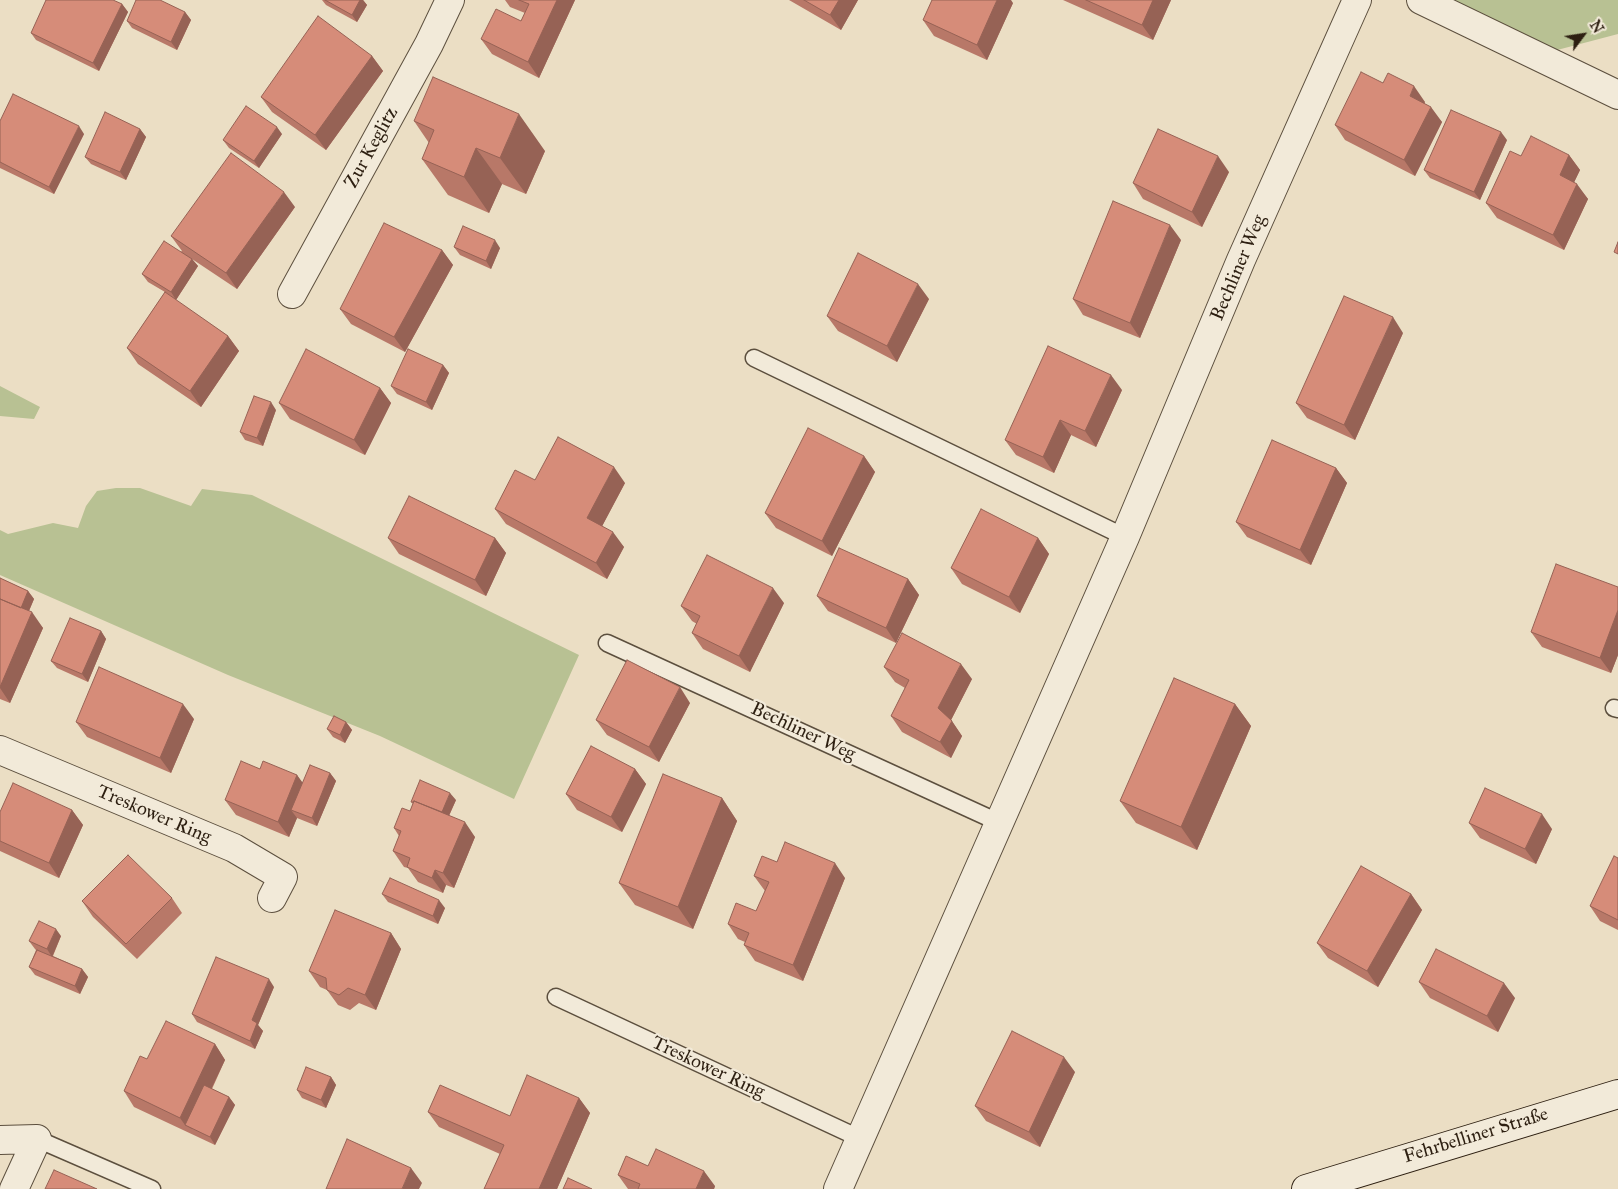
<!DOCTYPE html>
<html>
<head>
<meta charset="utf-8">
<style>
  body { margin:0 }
  #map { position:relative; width:1618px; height:1189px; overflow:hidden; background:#ebdec4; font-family:"IM FELL Great Primer",serif }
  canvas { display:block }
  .north { position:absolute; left:1558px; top:10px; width:50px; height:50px; -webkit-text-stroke:4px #f2ead9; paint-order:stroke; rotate:59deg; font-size:14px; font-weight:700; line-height:20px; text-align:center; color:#2d1f11 }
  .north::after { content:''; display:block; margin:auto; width:18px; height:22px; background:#2d1f11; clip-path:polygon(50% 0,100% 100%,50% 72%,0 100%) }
</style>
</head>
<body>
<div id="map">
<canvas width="1618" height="1189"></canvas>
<div class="north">N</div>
</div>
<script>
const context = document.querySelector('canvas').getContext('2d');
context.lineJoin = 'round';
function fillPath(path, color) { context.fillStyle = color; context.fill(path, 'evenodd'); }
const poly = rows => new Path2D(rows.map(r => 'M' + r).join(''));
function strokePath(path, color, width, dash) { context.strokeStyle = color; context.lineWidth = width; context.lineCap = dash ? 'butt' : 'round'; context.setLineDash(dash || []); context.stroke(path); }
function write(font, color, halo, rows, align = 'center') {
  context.font = font + ' "IM FELL Great Primer",serif'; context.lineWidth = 4.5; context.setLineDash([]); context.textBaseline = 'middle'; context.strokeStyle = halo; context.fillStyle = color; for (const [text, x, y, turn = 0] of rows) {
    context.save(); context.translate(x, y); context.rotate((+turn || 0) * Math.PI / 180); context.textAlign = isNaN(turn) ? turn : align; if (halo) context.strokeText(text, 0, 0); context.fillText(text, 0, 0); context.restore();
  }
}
fillPath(poly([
  [1422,0,1618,0,1618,34,1542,54],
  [0,386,40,407,34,419,0,416],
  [116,488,140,488,191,506,202,489,252,495,579,655,514,799,380,736,228,675,0,575,0,530,8,534,53,523,78,528,86,506,97,491]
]), '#b8c193');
const lane = poly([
  [754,358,1125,537],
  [607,643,998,822],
  [1614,708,1618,709],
  [556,997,859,1138],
  [37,1139,152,1189]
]);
const street = poly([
  [1421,0,1618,95],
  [292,294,429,44,450,0],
  [0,750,234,848,283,877,272,898],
  [0,1140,37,1139,14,1189],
  [838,1189,1125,537,1241,260,1357,0]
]);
const secondary = poly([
  [1306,1189,1618,1094]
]);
strokePath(lane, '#5c4f3e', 19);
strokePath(street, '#5c4f3e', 30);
strokePath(secondary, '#2d1f11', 30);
strokePath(lane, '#f2ead9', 16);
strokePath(street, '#f2ead9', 28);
strokePath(secondary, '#f2ead9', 28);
fillPath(poly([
  [322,0,363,0,367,5,357,22,326,5],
  [505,0,575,0,539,78,492,54,481,39,521,21,525,13,510,7],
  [789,0,858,0,841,30],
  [1063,0,1171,0,1153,40],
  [1013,3,987,60,934,36,923,20],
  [122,4,128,12,99,71,36,40,31,33],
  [185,12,191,20,177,50,132,28,127,21],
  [372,56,383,71,326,150,272,112,261,97],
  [1383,83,1425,102,1424,103,1442,122,1415,176,1345,140,1335,125],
  [0,121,84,134,54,194,0,168],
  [414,121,545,151,526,194,502,184,489,213,448,195,422,159,429,143],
  [140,129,146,137,126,180,91,164,85,157],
  [282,134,259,168,229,148,223,140],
  [1507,140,1480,200,1430,178,1424,170],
  [1569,155,1580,170,1574,182,1588,199,1564,250,1497,218,1486,203,1521,156],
  [1229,172,1202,227,1143,199,1133,183],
  [295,207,237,289,192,259,198,266,176,300,165,293,228,336,239,351,201,407,138,364,127,348,165,292,148,282,142,274,182,251,171,236],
  [1181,240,1140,338,1083,315,1073,299],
  [454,247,500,248,491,269,460,255],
  [442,250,453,265,405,352,351,324,340,309],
  [929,299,897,362,838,331,827,316],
  [1403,333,1355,440,1307,418,1296,403],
  [443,365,449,373,432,410,397,394,391,386],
  [380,388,391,403,365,455,290,419,279,403],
  [1122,390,1096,447,1071,435,1054,473,1016,455,1005,440],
  [276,410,263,446,245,440,240,432],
  [864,456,875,472,832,556,776,528,765,513],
  [1336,468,1347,483,1311,565,1247,537,1236,522],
  [535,480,625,483,602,526,624,547,607,579,506,524,495,509],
  [388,538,495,538,506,553,486,596,399,554],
  [1038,538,1049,554,1020,613,962,584,951,568],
  [0,578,28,591,34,599,29,611,43,628,10,703,0,699],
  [908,579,919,595,896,643,828,611,817,596],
  [1618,587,1618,655,1611,673,1542,647,1531,632],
  [784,603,750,672,703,649,692,633,697,624,692,621,681,606],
  [101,631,106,639,88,682,57,668,51,661],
  [884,667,972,679,951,720,962,736,951,758,902,732,891,716,905,688,895,682],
  [690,703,659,762,607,735,596,720],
  [1235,704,1251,726,1197,850,1136,823,1120,801],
  [194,719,171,773,87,737,76,722],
  [346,722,352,730,345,743,333,737,327,729],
  [260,769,297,775,302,783,330,773,336,781,317,826,297,818,289,837,236,815,225,800],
  [635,769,646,784,622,832,577,810,566,794],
  [722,798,737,821,693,929,635,905,619,883],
  [456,800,449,816,475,837,454,888,446,885,443,893,418,882,408,868,404,867,393,851,399,836,394,828,410,811,413,804,411,802],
  [72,810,83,825,59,878,0,851,0,812],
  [1469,823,1552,829,1536,864,1480,838],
  [1618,858,1618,930,1600,921,1590,906],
  [777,862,845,878,803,981,755,961,744,945,745,942,738,939,728,924,756,911,765,891,754,876],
  [382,894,445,908,438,924,388,902],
  [1411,894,1422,910,1378,987,1328,958,1317,943],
  [172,898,182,913,137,959,93,917,82,901],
  [391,933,401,949,376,1010,359,1003,350,1010,338,1005,327,990,320,987,309,971],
  [61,936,53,956,82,969,88,977,80,994,35,975,29,967,36,950,35,949,29,941],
  [1419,982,1515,998,1498,1032,1430,998],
  [274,987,258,1025,263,1031,255,1049,197,1022,192,1014],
  [215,1044,225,1060,212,1089,229,1097,235,1105,215,1145,134,1107,124,1091,147,1059],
  [1075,1072,1040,1147,986,1121,975,1106],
  [331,1077,336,1085,326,1108,302,1098,297,1090],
  [579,1098,590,1113,557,1189,484,1189,500,1154,439,1127,428,1112,510,1116],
  [648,1166,715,1186,714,1189,628,1189,618,1175]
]), '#b87868');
fillPath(poly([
  [360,0,363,0,367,5,357,22,352,15],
  [557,0,575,0,539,78,528,62],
  [839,0,858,0,841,30,830,15],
  [997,0,1011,0,1013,3,987,60,977,45],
  [1153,0,1171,0,1153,40,1142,25],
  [122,4,128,12,99,71,93,63],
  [185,12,191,20,177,50,171,42],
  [372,56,383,71,326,150,315,135],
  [1414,86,1425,102,1421,111,1410,96],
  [1431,107,1442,122,1415,176,1404,160],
  [519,114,545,151,526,194,500,158],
  [79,126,84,134,54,194,49,187],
  [277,127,282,134,259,168,254,161],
  [140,129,146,137,126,180,120,172],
  [1501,132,1507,140,1480,200,1474,192],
  [476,148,502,184,489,213,464,177],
  [1569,155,1580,170,1570,191,1560,175],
  [1218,156,1229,172,1202,227,1192,212],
  [1577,184,1588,199,1564,250,1553,235],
  [284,192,295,207,237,289,226,273],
  [1170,225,1181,240,1140,338,1130,323],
  [495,240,500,248,491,269,486,261],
  [442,250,453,265,405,352,394,337],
  [192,259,198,266,176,300,171,292],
  [918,284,929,299,897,362,887,346],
  [1393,317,1403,333,1355,440,1344,425],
  [228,336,239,351,201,407,190,391],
  [443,365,449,373,432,410,426,402],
  [1111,375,1122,390,1096,447,1085,431],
  [380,388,391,403,365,455,354,440],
  [271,402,276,410,263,446,257,438],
  [1060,420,1071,435,1054,473,1043,457],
  [864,456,875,472,832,556,822,541],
  [614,467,625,483,598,534,587,518],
  [1336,468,1347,483,1311,565,1300,550],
  [613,532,624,547,607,579,596,563],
  [495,538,506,553,486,596,475,580],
  [1038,538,1049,554,1020,613,1009,597],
  [908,579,919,595,896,643,886,628],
  [773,588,784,603,750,672,739,656],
  [28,591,34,599,25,620,19,612],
  [1618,610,1618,655,1611,673,1600,658],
  [32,612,43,628,10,703,0,688,0,687],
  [101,631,106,639,88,682,82,674],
  [961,664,972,679,949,724,938,708],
  [680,687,690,703,659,762,649,747],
  [183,704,194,719,171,773,160,758],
  [1235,704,1251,726,1197,850,1181,827],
  [952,721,962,736,951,758,940,742],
  [346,722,352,730,345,743,340,735],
  [635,769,646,784,622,832,611,817],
  [330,773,336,781,317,826,312,818],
  [297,775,308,790,291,810,297,818,289,837,278,822],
  [450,793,456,800,446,822,441,814],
  [722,798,737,821,693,929,678,907],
  [72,810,83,825,59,878,49,863],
  [1542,814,1552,829,1536,864,1525,849],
  [465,822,475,837,454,888,443,873],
  [835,863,845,878,803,981,793,965],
  [435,870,446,885,443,893,432,878],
  [1411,894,1422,910,1378,987,1367,971],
  [439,900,445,908,438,924,433,916],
  [56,929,61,936,52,957,47,949],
  [391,933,401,949,376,1010,365,995],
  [82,969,88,977,80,994,75,986],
  [269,979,274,987,258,1025,263,1031,255,1049,250,1041,252,1020],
  [1504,983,1515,998,1498,1032,1487,1016],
  [215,1044,225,1060,192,1129,185,1125,180,1118],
  [1064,1057,1075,1072,1040,1147,1029,1132],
  [331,1077,336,1085,326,1108,321,1100],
  [229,1097,235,1105,215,1145,210,1137],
  [579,1098,590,1113,557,1189,539,1189],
  [411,1168,422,1183,419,1189,402,1189],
  [704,1171,715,1186,714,1189,696,1189]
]), '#966255');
const building = poly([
  [46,0,113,0,122,4,93,63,31,33,46,0],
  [136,0,160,0,185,12,171,42,127,21,136,0],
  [325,0,360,0,352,15,325,0],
  [519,0,557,0,528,62,481,39,496,9,521,21,529,4,519,0],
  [804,0,839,0,830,15,804,0],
  [932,0,997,0,977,45,923,20,932,0],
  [1086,0,1153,0,1142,25,1086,0],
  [318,16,372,56,315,135,261,97,318,16],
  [1361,72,1383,83,1388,73,1414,86,1410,96,1431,107,1404,160,1335,125,1361,72],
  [433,77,519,114,500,158,476,148,464,177,422,159,434,130,414,121,433,77],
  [13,94,79,126,49,187,0,162,0,121,13,94],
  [246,106,277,127,254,161,223,140,246,106],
  [1451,110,1501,132,1474,192,1424,170,1451,110],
  [105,112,140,129,120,172,85,157,105,112],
  [1158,129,1218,156,1192,212,1133,183,1158,129],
  [1531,136,1569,155,1560,175,1577,184,1553,235,1486,203,1510,151,1521,156,1531,136],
  [231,153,284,192,226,273,171,236,231,153],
  [1113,201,1170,225,1130,323,1073,299,1113,201],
  [384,223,442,250,394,337,340,309,384,223],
  [463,226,495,240,486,261,454,247,463,226],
  [164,241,192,259,171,292,142,274,164,241],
  [1618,242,1618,254,1614,252,1618,242],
  [858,253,918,284,887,346,827,316,858,253],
  [165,292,228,336,190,391,127,348,165,292],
  [1344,296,1393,317,1344,425,1296,403,1344,296],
  [1048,346,1111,375,1085,431,1060,420,1043,457,1005,440,1048,346],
  [306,349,380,388,354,440,279,403,306,349],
  [408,349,443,365,426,402,391,386,408,349],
  [254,396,271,402,257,438,240,432,254,396],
  [808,428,864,456,822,541,765,513,808,428],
  [558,437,614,467,587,518,613,532,596,563,495,509,515,470,535,480,558,437],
  [1272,440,1336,468,1300,550,1236,522,1272,440],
  [409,496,495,538,475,580,388,538,409,496],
  [981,509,1038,538,1009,597,951,568,981,509],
  [839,548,908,579,886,628,817,596,839,548],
  [707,555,773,588,739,656,692,633,700,616,681,606,707,555],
  [1556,564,1618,587,1618,610,1600,658,1531,632,1556,564],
  [0,578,28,591,21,608,0,599,0,578],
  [0,599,32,612,0,687,0,599],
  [70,618,101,631,82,674,51,661,70,618],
  [902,633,961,664,938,708,952,721,940,742,891,716,909,680,884,667,902,633],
  [627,660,680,687,649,747,596,720,627,660],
  [99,667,183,704,160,758,76,722,99,667],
  [1174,678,1235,704,1181,827,1120,801,1174,678],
  [334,716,346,722,340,735,327,729,334,716],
  [591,746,635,769,611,817,566,794,591,746],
  [241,761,260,769,263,761,297,775,278,822,225,800,241,761],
  [310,765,330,773,312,818,291,810,310,765],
  [663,774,722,798,678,907,619,883,663,774],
  [420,780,450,793,442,812,414,801,413,802,411,802,420,780],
  [13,783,72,810,49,863,0,841,0,812,13,783],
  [1485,788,1542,814,1525,849,1469,823,1485,788],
  [414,801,465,822,443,873,435,870,432,878,407,867,410,858,393,851,401,831,394,828,402,808,410,811,414,801],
  [785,842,835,863,793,965,744,945,749,933,728,924,736,903,756,911,769,882,754,876,762,856,777,862,785,842],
  [128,855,172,898,126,944,82,901,128,855],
  [1614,856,1618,858,1618,920,1590,906,1614,856],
  [1361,866,1411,894,1367,971,1317,943,1361,866],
  [390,878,439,900,433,916,382,894,390,878],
  [335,910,391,933,365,995,348,988,339,995,327,990,326,978,309,971,335,910],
  [39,921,56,929,47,949,29,941,39,921],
  [1436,949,1504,983,1487,1016,1419,982,1436,949],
  [37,950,82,969,75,986,29,967,37,950],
  [216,957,269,979,252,1020,257,1023,250,1041,192,1014,216,957],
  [166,1021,215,1044,180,1118,124,1091,140,1056,147,1059,166,1021],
  [1012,1031,1064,1057,1029,1132,975,1106,1012,1031],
  [306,1067,331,1077,321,1100,297,1090,306,1067],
  [527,1075,579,1098,539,1189,484,1189,504,1145,428,1112,440,1085,510,1116,527,1075],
  [204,1085,229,1097,210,1137,185,1125,204,1085],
  [347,1139,411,1168,402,1189,326,1189,347,1139],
  [656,1149,704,1171,696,1189,638,1189,640,1184,618,1175,626,1156,648,1166,656,1149],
  [54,1170,97,1189,45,1189,54,1170],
  [568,1178,592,1189,563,1189,568,1178]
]);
fillPath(building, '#d68c79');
strokePath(building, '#966255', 1);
write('19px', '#2d1f11', '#f2ead9', [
  ["Zur Keglitz",372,148,-61],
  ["Bechliner Weg",1239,268,-67],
  ["Bechliner Weg",803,732,25],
  ["Treskower Ring",154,815,23],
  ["Treskower Ring",708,1068,25],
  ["Fehrbelliner Straße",1476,1136,-17]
]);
</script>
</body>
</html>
